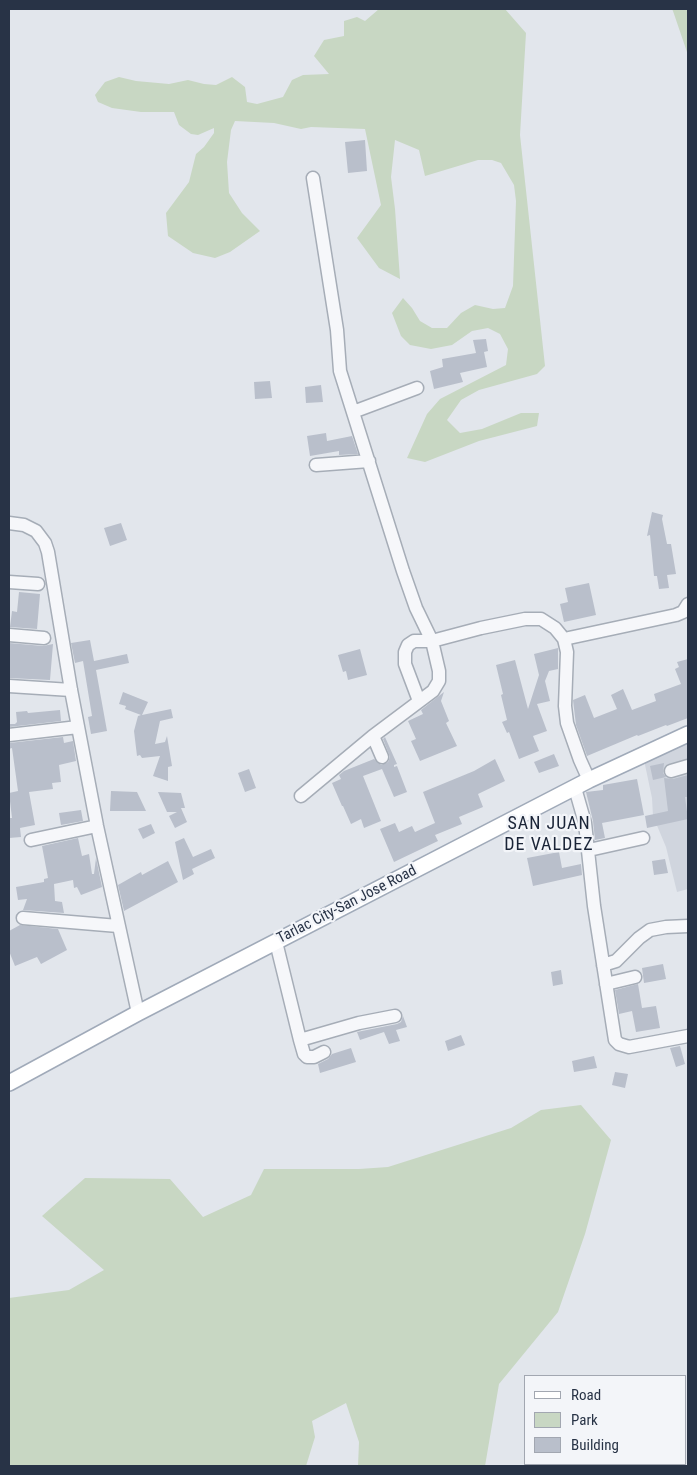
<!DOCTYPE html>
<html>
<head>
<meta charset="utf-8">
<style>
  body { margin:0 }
  #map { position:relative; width:697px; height:1475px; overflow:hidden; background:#e2e6ec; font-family:"Roboto Condensed",sans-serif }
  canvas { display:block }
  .frame { position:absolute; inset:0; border:10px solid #283346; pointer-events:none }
  .legend { position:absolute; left:524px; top:1375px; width:162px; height:90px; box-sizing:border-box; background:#f3f5f9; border:1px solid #a2a7b1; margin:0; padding:6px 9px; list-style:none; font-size:15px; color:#283346 }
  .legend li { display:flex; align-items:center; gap:10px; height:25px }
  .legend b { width:25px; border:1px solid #a2a7b1 }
</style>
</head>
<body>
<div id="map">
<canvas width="697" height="1475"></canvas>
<div class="frame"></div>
<ul class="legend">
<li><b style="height:6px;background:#fff"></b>Road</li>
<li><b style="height:14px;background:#c8d7c3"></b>Park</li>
<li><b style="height:14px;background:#b9bfcb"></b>Building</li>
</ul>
</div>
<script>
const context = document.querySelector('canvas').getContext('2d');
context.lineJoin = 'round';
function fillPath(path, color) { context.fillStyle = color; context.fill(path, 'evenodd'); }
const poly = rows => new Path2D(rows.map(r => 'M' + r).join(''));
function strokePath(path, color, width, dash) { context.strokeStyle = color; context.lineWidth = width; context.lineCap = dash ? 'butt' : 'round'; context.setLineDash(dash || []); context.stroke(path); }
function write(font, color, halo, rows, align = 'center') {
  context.font = font + ' "Roboto Condensed",sans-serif'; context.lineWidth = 4.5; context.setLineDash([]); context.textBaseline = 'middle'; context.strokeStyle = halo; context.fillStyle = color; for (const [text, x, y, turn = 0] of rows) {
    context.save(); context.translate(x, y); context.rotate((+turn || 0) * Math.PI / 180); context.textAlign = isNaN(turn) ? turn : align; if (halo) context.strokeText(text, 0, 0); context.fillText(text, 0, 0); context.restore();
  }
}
fillPath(poly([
  [688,743,688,889,677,892,666,847,653,816,652,798,644,760]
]), '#d0d5de');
fillPath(poly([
  [379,9,505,9,526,33,520,135,545,366,537,374,479,390,461,400,447,420,460,433,482,429,521,413,539,413,537,426,479,441,425,462,407,458,427,414,440,399,506,365,508,349,500,334,488,328,472,331,452,345,431,349,410,345,401,336,392,313,403,298,412,308,420,321,432,328,447,328,461,313,475,305,493,309,505,308,513,286,516,201,514,185,501,163,492,160,478,160,425,176,419,150,395,140,391,177,395,209,400,279,379,268,357,238,381,205,365,129,311,127,301,129,274,123,235,121,231,130,227,162,229,193,242,213,260,231,230,252,215,258,193,253,168,236,166,213,189,182,196,154,204,147,214,133,214,128,198,135,191,134,179,125,174,112,141,112,112,108,98,102,95,95,105,82,119,77,136,81,169,84,188,80,204,84,216,85,232,77,245,87,247,102,257,104,283,97,292,80,303,75,329,74,314,56,324,40,344,36,344,21,357,17,365,21],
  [672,9,688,9,688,55,673,11],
  [581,1105,611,1140,585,1234,558,1312,499,1384,485,1466,358,1466,359,1442,346,1403,312,1421,315,1437,306,1466,9,1466,9,1298,69,1290,104,1270,42,1216,85,1178,170,1179,203,1217,251,1195,264,1169,359,1169,388,1167,511,1128,541,1110]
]), '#c8d7c3');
fillPath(poly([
  [365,140,367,171,348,173,345,142],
  [486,339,488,351,484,352,487,367,460,373,463,382,434,389,430,371,443,367,442,359,476,353,473,340],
  [270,381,272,398,255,399,254,382],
  [321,385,323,402,306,403,305,387],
  [326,433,327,441,352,436,358,454,339,455,339,451,310,456,307,436],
  [652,512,663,515,662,519,667,544,671,544,676,574,667,575,669,588,659,589,657,576,654,576,650,535,647,536],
  [121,523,127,540,110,546,104,528],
  [589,583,596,615,564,622,560,604,568,602,565,588],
  [19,592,40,594,37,629,10,627,12,611,17,612],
  [90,640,94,661,127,654,129,663,96,670,107,731,91,734,88,717,92,716,83,661,75,663,71,643],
  [9,643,43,646,53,644,50,680,9,678],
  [558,648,558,669,549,671,545,681,550,701,537,704,547,731,533,736,539,751,519,759,509,732,507,733,502,722,507,720,501,695,503,694,496,665,515,660,528,709,539,675,534,654],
  [360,649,367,675,348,680,346,671,343,672,338,655],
  [688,659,688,718,667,726,666,725,638,736,637,735,587,756,576,725,573,700,585,695,594,718,617,709,611,695,623,689,632,710,656,701,654,694,681,684,675,669,679,667,677,662],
  [123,692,148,702,142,715,171,709,173,718,160,721,155,744,165,742,167,736,172,766,168,767,168,781,153,776,160,756,142,758,140,755,137,756,134,731,138,716,141,715,125,709,126,706,119,704],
  [444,692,441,701,449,721,446,723,457,746,420,761,411,741,416,739,408,721,423,714,421,710],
  [60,710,61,721,9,727,9,724,15,724,17,722,16,712,27,711,28,713],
  [63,737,64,743,73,741,76,761,59,765,61,782,52,783,53,789,29,792,35,825,20,828,21,837,9,838,9,818,12,818,9,793,18,791,12,748,9,749,9,743],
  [385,737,397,764,394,765,394,767,397,766,407,792,394,797,382,769,363,776,381,821,364,828,361,819,351,824,343,806,342,806,332,783,341,779,339,775,344,771,374,759,381,765,388,762,390,757,383,739],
  [554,754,559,766,539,773,534,762],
  [495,759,505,781,478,794,483,807,459,817,462,824,435,835,438,841,394,862,380,829,395,823,399,832,412,826,415,832,435,823,423,792,474,771],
  [664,763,663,773,666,777,653,780,650,766],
  [249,769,256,788,245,792,238,773],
  [688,775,688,797,685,797,688,819,647,828,645,816,668,811,664,778,673,779],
  [637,779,644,815,602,823,605,838,595,840,593,821,586,792,603,790,603,785],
  [111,791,137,792,146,811,110,811],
  [158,792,181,793,185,808,181,808,187,822,175,828,169,816,177,812,167,812],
  [81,810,83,821,61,825,59,813],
  [151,824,155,833,143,839,138,829],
  [78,838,82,856,89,854,92,874,94,874,96,858,102,887,81,895,77,887,74,888,73,880,54,884,55,901,62,902,64,913,23,910,27,899,18,900,16,887,44,882,44,879,48,878,42,846],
  [184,838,193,857,211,849,215,858,192,869,194,874,183,880,175,842],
  [559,852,562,868,581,864,582,875,533,886,527,858],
  [665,859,668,873,654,875,652,861],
  [168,861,178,882,124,911,118,885,141,872,142,875],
  [20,925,58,929,67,950,41,964,37,957,15,966,9,951,9,931],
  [663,964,666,979,644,983,642,968],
  [561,970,563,984,553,986,551,972],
  [638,984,642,1008,656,1006,660,1028,636,1032,632,1011,619,1014,615,990],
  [403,1016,407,1027,396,1030,400,1041,389,1044,384,1032,360,1040,357,1032,397,1024,401,1022],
  [461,1035,465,1045,448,1051,445,1041],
  [680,1046,685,1064,676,1067,670,1048],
  [351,1048,356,1062,320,1073,318,1064,328,1059,332,1054],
  [594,1056,597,1068,574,1072,572,1061],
  [615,1072,628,1074,625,1088,612,1085]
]), '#b9bfcb');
const minor = poly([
  [313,178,337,330,340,371,403,571,416,608,432,641,481,628,525,619,541,619,555,628,564,639,567,652,565,706,567,723,580,760,589,780],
  [353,412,417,388],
  [316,465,369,461],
  [9,523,24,525,36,531,45,543,48,552,71,690,97,826,138,1013],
  [9,582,38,584],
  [9,635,44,638],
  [564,639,676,615,683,612,688,604],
  [9,686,71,690],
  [9,735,78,727],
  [373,736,382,757],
  [671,771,688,766],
  [575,788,585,823,594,906,615,1040,619,1044,629,1047,688,1036],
  [301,796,373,736,433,691,439,681,439,671,432,641,414,641,408,645,405,652,405,664,419,701],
  [31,840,97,826],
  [589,850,643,838],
  [23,918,118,926],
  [276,942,300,1040,359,1023,395,1016],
  [603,965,616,961,639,938,650,930,666,927,688,926],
  [606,984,635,977],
  [300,1040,304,1054,307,1057,314,1057,324,1052]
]);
const major = poly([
  [9,1083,138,1013,589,780,688,734]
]);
strokePath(minor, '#a6adb7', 15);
strokePath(major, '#a0aab9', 18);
strokePath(minor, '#f6f7fa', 12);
strokePath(major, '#fff', 15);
write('15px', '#283346', '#f3f5f9', [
  ["Tarlac City-San Jose Road",347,905,-27]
]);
context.letterSpacing = '1px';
write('18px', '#1a2437', '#f3f5f9', [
  ["SAN JUAN",549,824],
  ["DE VALDEZ",549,845]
]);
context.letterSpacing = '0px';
</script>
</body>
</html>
